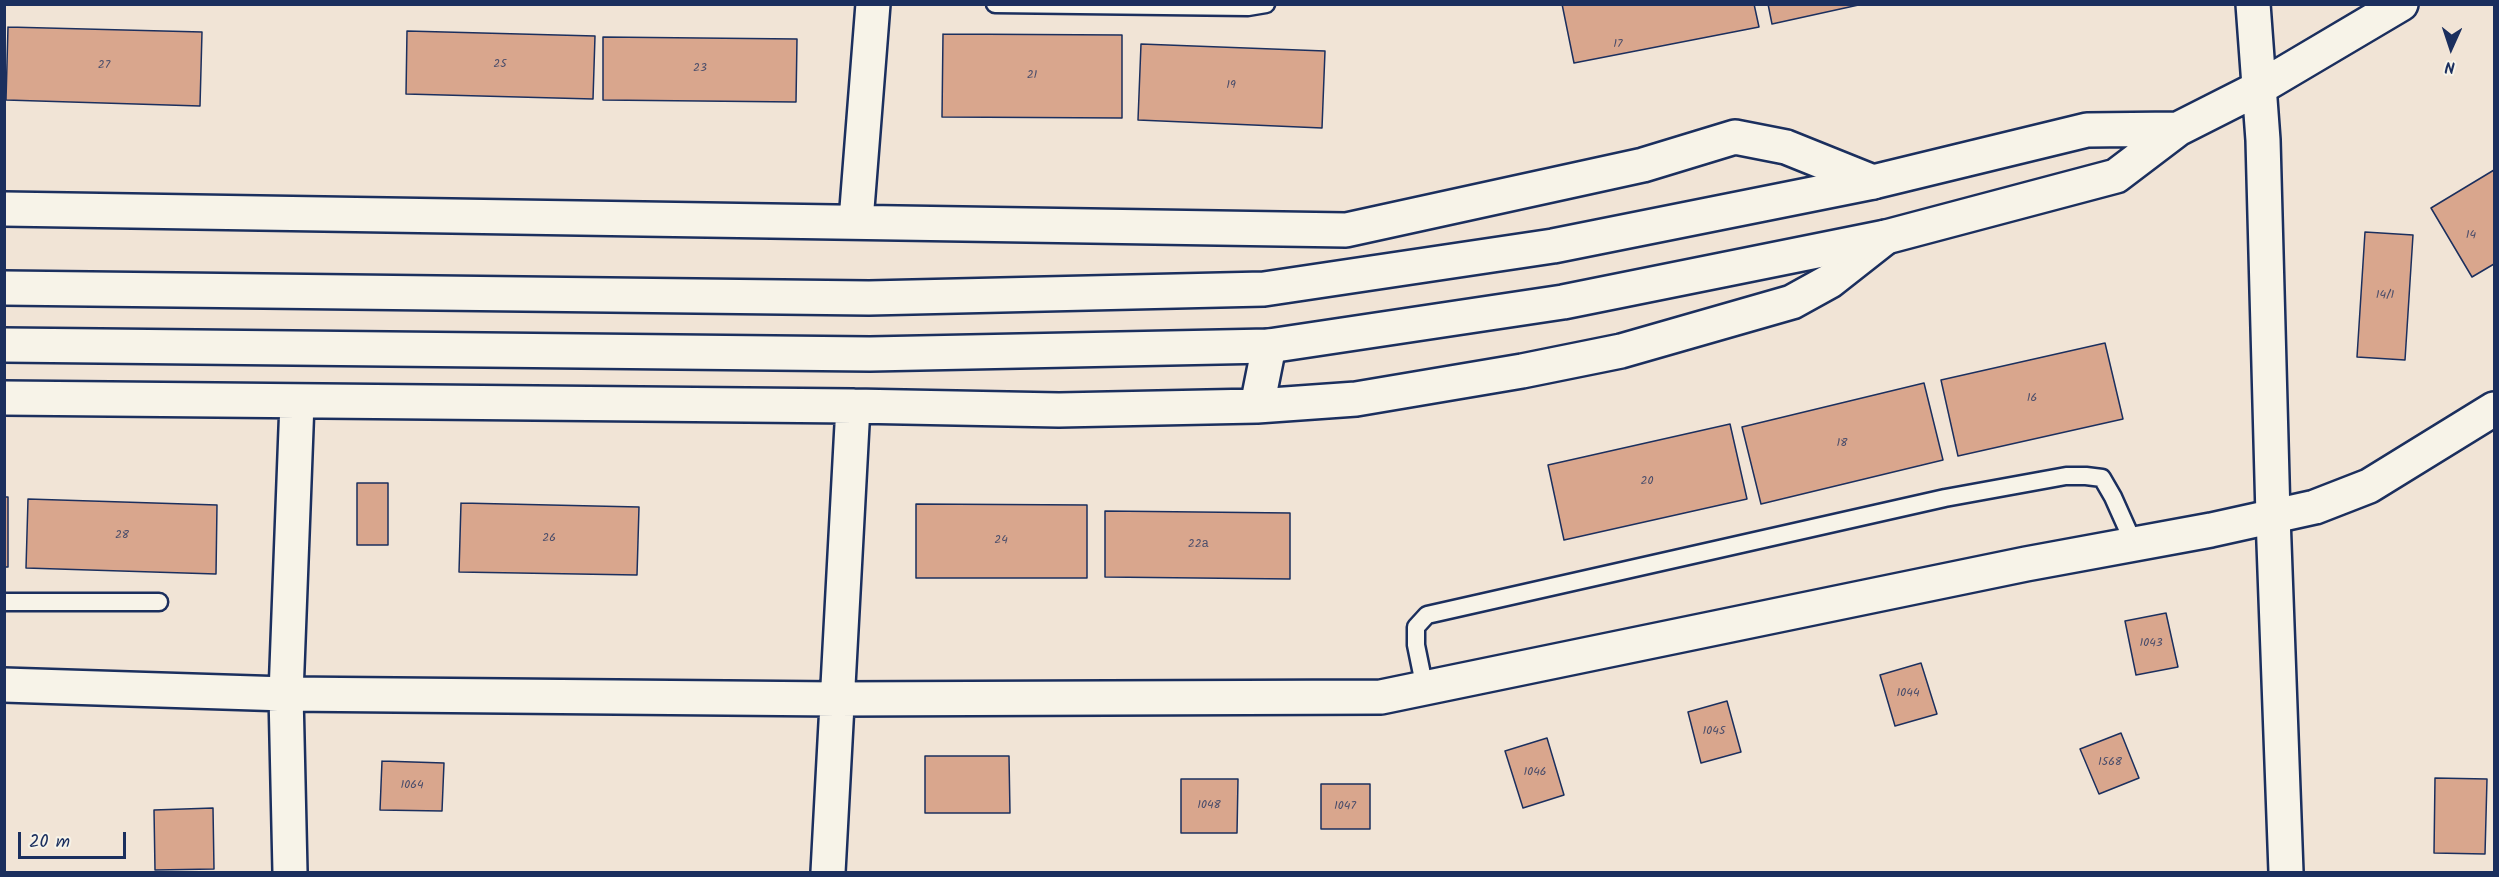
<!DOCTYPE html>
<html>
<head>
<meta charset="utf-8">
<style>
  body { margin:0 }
  #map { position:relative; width:2499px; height:877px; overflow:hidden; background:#f1e4d6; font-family:Kalam,sans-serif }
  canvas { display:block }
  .frame { position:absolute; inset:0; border:6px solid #1b2f5e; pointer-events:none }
  .north { position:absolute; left:2421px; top:18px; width:60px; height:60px; -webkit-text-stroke:4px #f7f3e8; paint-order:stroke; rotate:183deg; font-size:16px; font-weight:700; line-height:24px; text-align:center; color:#1b2f5e }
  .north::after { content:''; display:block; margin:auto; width:21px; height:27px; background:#1b2f5e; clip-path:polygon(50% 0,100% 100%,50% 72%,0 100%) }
  .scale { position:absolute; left:18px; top:832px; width:108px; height:27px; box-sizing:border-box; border:3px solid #1b2f5e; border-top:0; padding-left:8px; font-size:18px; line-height:21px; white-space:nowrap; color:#1b2f5e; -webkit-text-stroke:4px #f7f3e8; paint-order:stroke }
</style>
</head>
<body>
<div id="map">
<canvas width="2499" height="877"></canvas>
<div class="frame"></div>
<div class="north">N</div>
<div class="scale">20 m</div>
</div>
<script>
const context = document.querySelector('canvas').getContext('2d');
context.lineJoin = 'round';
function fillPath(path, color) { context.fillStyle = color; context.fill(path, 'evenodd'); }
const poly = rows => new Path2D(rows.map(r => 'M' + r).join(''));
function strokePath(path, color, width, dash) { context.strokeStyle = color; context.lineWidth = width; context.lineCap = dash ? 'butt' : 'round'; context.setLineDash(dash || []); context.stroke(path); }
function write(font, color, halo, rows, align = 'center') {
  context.font = font + ' Kalam,sans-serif'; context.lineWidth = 4.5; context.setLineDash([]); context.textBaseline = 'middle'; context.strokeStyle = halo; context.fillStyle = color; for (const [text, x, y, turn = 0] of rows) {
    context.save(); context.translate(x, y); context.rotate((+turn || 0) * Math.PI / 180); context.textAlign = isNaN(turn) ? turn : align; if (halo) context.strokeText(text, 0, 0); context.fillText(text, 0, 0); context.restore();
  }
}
const building = poly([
  [1562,4,1754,4,1759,27,1574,63,1562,4],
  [1768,4,1863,4,1772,24,1768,4],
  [8,27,202,32,200,106,6,100,8,27],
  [407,31,595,36,593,99,406,94,407,31],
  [943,34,1122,35,1122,118,942,117,943,34],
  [603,37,797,39,796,102,603,100,603,37],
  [1141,44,1325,51,1322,128,1138,120,1141,44],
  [2494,170,2494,264,2472,277,2431,208,2494,170],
  [2365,232,2413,235,2405,360,2357,357,2365,232],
  [2105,343,2123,419,1958,456,1941,380,2105,343],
  [1924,383,1943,460,1761,504,1742,427,1924,383],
  [1730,424,1747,499,1564,540,1548,465,1730,424],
  [357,483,388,483,388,545,357,545,357,483],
  [4,497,8,497,8,567,4,567,4,497],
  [28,499,217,505,216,574,26,568,28,499],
  [461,503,639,507,637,575,459,572,461,503],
  [916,504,1087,505,1087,578,916,578,916,504],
  [1105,511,1290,513,1290,579,1105,577,1105,511],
  [2166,613,2178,667,2136,675,2125,621,2166,613],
  [1921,663,1937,714,1895,726,1880,675,1921,663],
  [1727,701,1741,752,1701,763,1688,712,1727,701],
  [2121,733,2139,778,2099,794,2080,749,2121,733],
  [1547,738,1564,795,1523,808,1505,751,1547,738],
  [925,756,1009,756,1010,813,925,813,925,756],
  [382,761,444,763,442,811,380,810,382,761],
  [2435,778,2487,779,2485,854,2434,853,2435,778],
  [1181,779,1238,779,1237,833,1181,833,1181,779],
  [1321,784,1370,784,1370,829,1321,829,1321,784],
  [213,808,214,869,155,870,154,810,213,808]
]);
fillPath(building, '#d9a68d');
strokePath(building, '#1b2f5e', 1.5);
const lane = poly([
  [995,4,1248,7,1266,4],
  [4,602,159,602],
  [1425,689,1416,645,1416,627,1427,615,1945,498,2066,476,2086,476,2102,478,2113,497,2134,544]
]);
const street = poly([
  [4,209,1346,230,1643,165,1735,137,1786,147,1873,182],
  [856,221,873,4],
  [4,398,853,406,1059,410,1257,406,1356,399,1522,371,1621,351,1792,302,1830,281,1886,237],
  [1257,406,1269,346],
  [4,685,286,694,836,699,1381,697,2026,564,2211,530,2315,507,2369,486,2494,409],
  [290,872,286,694,297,402],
  [828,872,853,406]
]);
const secondary = poly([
  [2253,4,2263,140,2273,516,2286,872],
  [4,288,869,298,1264,289,1553,246,1873,182,2087,130,2178,129],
  [4,345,870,354,1269,346,1563,302,1886,237,2116,176,2178,129,2259,88,2401,4]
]);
strokePath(lane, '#1b2f5e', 21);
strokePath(street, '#1b2f5e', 38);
strokePath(secondary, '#1b2f5e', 38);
strokePath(lane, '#f7f3e8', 16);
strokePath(street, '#f7f3e8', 33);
strokePath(secondary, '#f7f3e8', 33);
write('12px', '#4a4d6a', null, [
  ["17",1618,45],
  ["25",500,65],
  ["27",104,66],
  ["23",700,69],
  ["21",1032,76],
  ["19",1231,86],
  ["14",2471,236],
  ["14/1",2385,296],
  ["16",2032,399],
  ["18",1842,444],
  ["20",1647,482],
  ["28",122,536],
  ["26",549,539],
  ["24",1001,541],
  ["22а",1198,545],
  ["1043",2151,644],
  ["1044",1908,694],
  ["1045",1714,732],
  ["1568",2110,763],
  ["1046",1535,773],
  ["1064",412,786],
  ["1048",1209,806],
  ["1047",1345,807]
]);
</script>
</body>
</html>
